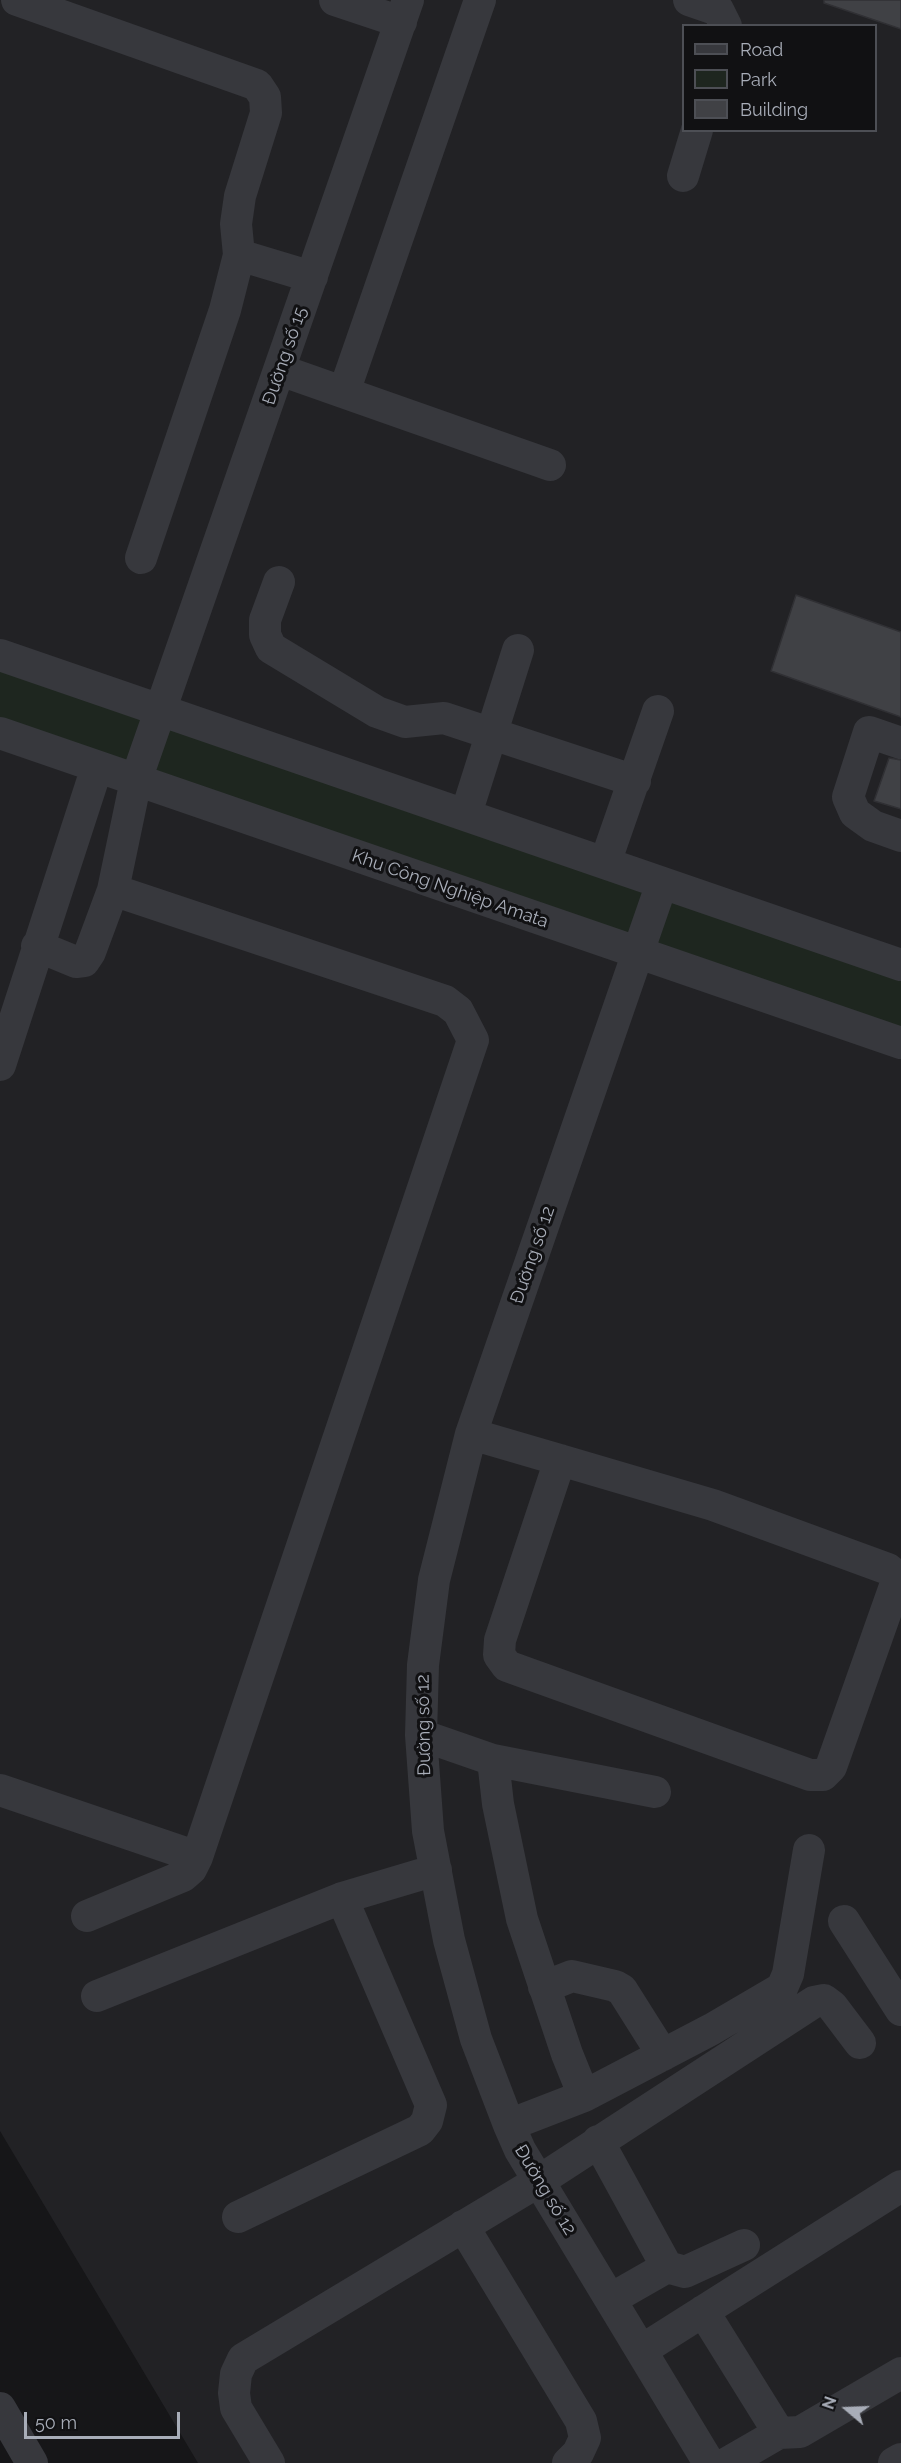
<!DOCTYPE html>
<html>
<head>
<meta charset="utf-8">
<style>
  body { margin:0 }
  #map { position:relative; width:901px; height:2463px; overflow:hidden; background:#161618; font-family:Raleway,sans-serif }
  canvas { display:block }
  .legend { position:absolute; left:682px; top:24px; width:195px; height:108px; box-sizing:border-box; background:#111113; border:2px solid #4d4f55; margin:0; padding:8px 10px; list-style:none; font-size:18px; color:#a8adb8 }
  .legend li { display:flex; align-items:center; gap:12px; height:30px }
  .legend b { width:30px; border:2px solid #4d4f55 }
  .north { position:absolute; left:817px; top:2379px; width:60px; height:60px; -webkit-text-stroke:4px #111113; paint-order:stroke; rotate:289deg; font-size:16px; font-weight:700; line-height:24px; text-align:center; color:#a8adb8 }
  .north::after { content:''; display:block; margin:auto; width:21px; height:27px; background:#a8adb8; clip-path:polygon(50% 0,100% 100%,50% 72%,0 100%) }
  .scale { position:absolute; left:24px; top:2412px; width:156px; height:27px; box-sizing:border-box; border:3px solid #a8adb8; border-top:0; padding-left:8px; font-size:18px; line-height:21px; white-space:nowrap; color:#a8adb8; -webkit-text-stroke:4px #111113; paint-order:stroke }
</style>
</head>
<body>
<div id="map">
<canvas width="901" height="2463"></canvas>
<ul class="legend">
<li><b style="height:8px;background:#37383d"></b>Road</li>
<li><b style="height:16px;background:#1e261f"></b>Park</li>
<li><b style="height:16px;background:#404145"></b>Building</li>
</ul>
<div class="north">N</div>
<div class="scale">50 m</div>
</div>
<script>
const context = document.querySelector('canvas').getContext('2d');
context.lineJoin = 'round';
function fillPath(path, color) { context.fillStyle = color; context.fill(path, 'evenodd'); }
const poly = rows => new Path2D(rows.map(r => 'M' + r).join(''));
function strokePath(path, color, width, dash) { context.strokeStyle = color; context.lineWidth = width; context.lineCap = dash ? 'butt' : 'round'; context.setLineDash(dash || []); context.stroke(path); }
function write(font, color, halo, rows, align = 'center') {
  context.font = font + ' Raleway,sans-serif'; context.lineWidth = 6; context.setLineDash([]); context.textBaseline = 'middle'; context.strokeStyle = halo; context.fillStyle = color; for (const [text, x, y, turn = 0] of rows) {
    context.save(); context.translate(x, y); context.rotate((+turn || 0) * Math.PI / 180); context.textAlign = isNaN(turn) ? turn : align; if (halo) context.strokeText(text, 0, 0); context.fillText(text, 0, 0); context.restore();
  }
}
fillPath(poly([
  [0,0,901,0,901,2463,198,2463,0,2131],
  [684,26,876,26,876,130,684,130]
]), '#222225');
fillPath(poly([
  [0,668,150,720,134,767,0,720],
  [163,725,651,892,634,940,146,771],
  [664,896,901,978,901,1030,647,945]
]), '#1e261f');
const building = poly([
  [824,0,901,0,901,29,824,3,824,0],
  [796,595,901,632,901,717,771,671,796,595],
  [889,758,901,760,901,809,874,801,889,758]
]);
fillPath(building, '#404145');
strokePath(building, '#303034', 1.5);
strokePath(poly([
  [17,0,257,85,265,97,266,113,240,196,236,224,239,255,312,277],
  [335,0,401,22],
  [689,0,718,10,726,26],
  [683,176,697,130],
  [280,370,550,465],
  [344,392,480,0],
  [141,558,225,310,239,255],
  [279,582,265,620,265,635,271,648,377,712,405,722,444,718,635,781],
  [0,655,901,965],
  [0,733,901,1043],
  [901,743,869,732,848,797,855,813,873,826,901,836],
  [466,814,518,650],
  [605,863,658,711],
  [662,883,471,1434,434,1580,423,1665,421,1735,428,1831,449,1940,476,2039,509,2125,520,2150,709,2463],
  [37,946,76,962,84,961,90,952,113,890],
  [0,1065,97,767],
  [471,1434,560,1460,713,1505,888,1569,896,1576,895,1586,831,1767,823,1775,810,1775,507,1666,499,1655,500,1640,560,1460],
  [421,1735,493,1760,498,1804,522,1919,567,2054,584,2096,509,2125],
  [493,1760,655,1792],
  [0,1790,197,1857,473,1040,458,1011,445,1001,113,890,136,780,408,0],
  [87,1916,183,1876,191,1869,197,1857],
  [844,1921,901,2010],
  [544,1987,572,1976,615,1986,622,1990,663,2055],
  [97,1996,342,1898,436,1870],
  [584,2096,712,2029,782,1988,788,1974,809,1850],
  [598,2141,667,2267,685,2272,744,2245],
  [238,2217,420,2130,427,2121,431,2105,342,1898],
  [463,2226,581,2421,585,2438,578,2453,568,2463],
  [611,2299,667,2267],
  [703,2311,779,2433,727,2463],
  [642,2350,901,2186],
  [0,2408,32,2463],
  [779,2433,800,2432,901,2373],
  [269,2463,236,2408,234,2393,236,2374,243,2359,539,2181,814,2002,824,2000,832,2006,860,2043],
  [894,2463,901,2459]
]), '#37383d', 32);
write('18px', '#a8adb8', '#111113', [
  ["Đường số 15",285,356,-71],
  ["Khu Công Nghiệp Amata",450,889,19],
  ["Đường số 12",533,1255,-71],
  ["Đường số 12",424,1725,-91],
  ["Đường số 12",545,2190,59]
]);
</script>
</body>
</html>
